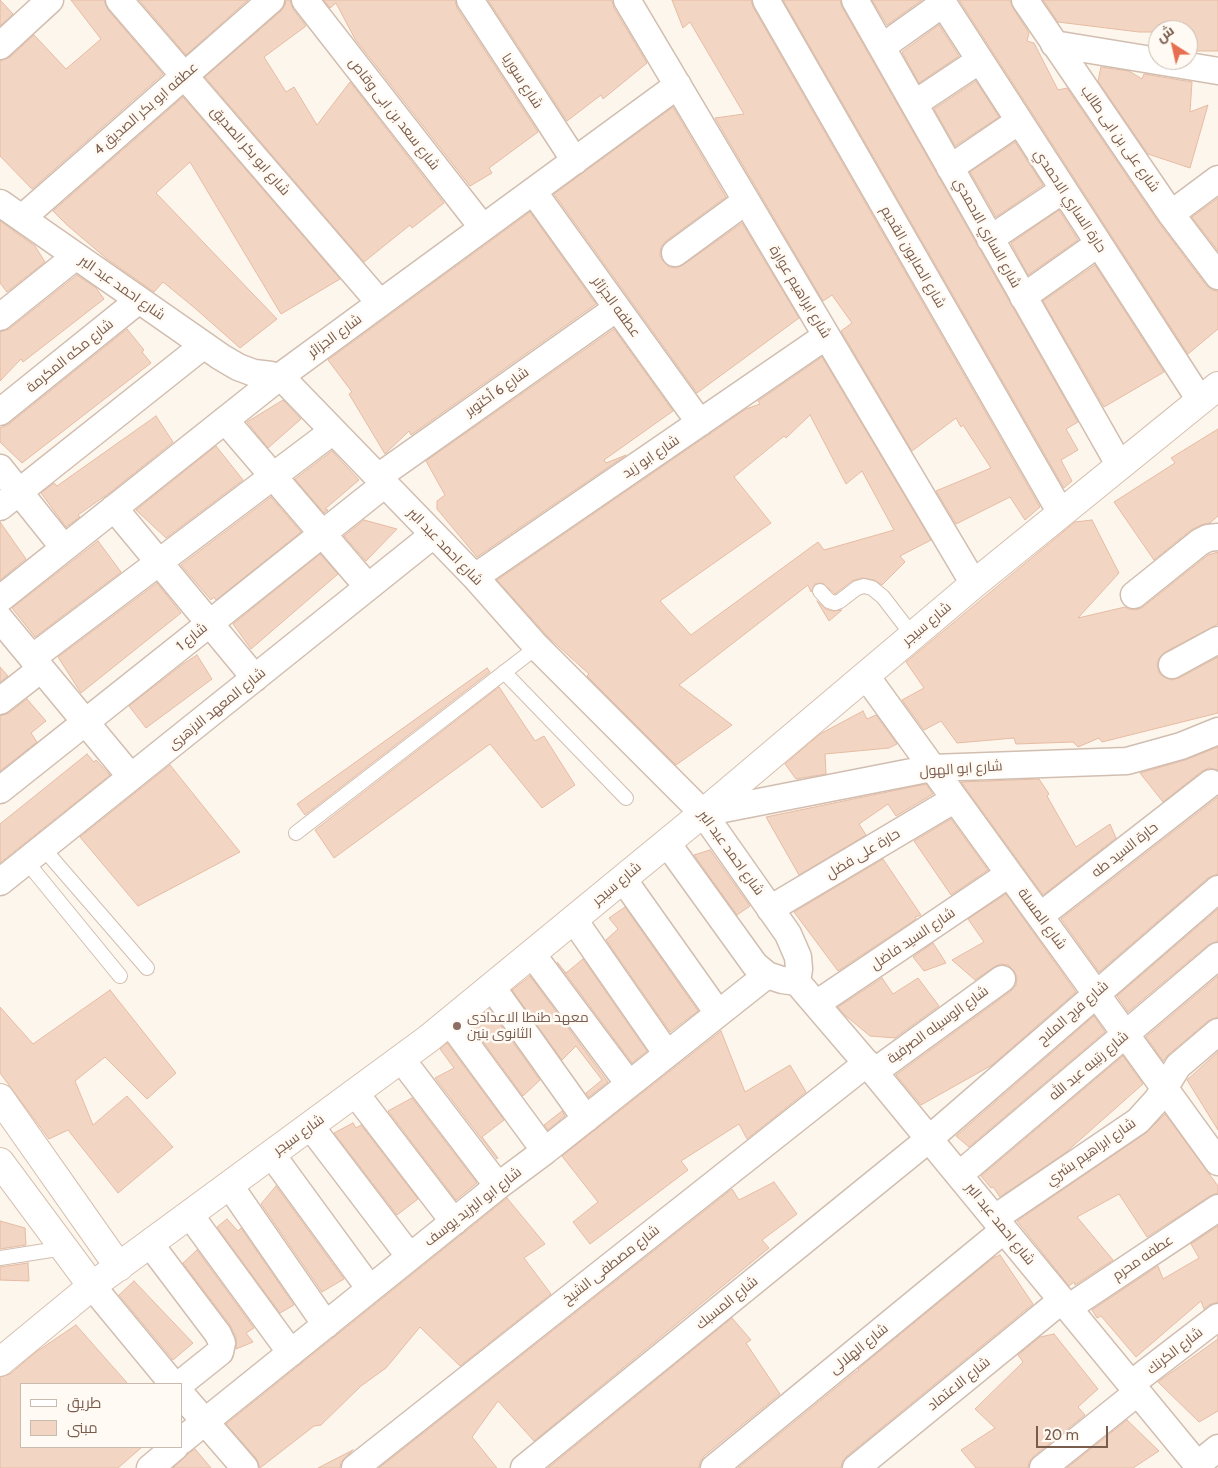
<!DOCTYPE html>
<html>
<head>
<meta charset="utf-8">
<style>
  body { margin:0 }
  #map { position:relative; width:1218px; height:1468px; overflow:hidden; background:#fdf6ec; font-family:Cabin,Cairo,sans-serif }
  canvas { display:block }
  .legend { position:absolute; left:20px; top:1383px; width:162px; height:65px; box-sizing:border-box; background:#fffaf3; border:1px solid #cabbb1; margin:0; padding:6px 9px; list-style:none; font-size:15px; color:#7a5c4d }
  .legend li { display:flex; align-items:center; gap:10px; height:25px }
  .legend b { width:25px; border:1px solid #cabbb1 }
  .north { position:absolute; left:1148px; top:20px; width:50px; height:50px; box-sizing:border-box; background:#fffaf3; border:1px solid #cabbb1; border-radius:50%; rotate:325deg; font-size:14px; font-weight:700; line-height:20px; text-align:center; color:#7a5c4d }
  .north::after { content:''; display:block; margin:auto; width:18px; height:22px; background:#e76f51; clip-path:polygon(50% 0,100% 100%,50% 72%,0 100%) }
  .scale { position:absolute; left:1036px; top:1426px; width:72px; height:22px; box-sizing:border-box; border:2px solid #7a5c4d; border-top:0; padding-left:6px; font-size:15px; line-height:18px; white-space:nowrap; color:#7a5c4d; -webkit-text-stroke:4px #fffaf3; paint-order:stroke }
</style>
</head>
<body>
<div id="map">
<canvas width="1218" height="1468"></canvas>
<ul class="legend">
<li><b style="height:6px;background:#fff"></b>طريق</li>
<li><b style="height:14px;background:#f3d5c3"></b>مبنى</li>
</ul>
<div class="north">ش</div>
<div class="scale">20 m</div>
</div>
<script>
const context = document.querySelector('canvas').getContext('2d');
context.lineJoin = 'round';
function fillPath(path, color) { context.fillStyle = color; context.fill(path, 'evenodd'); }
const poly = rows => new Path2D(rows.map(r => 'M' + r).join(''));
function strokePath(path, color, width, dash) { context.strokeStyle = color; context.lineWidth = width; context.lineCap = dash ? 'butt' : 'round'; context.setLineDash(dash || []); context.stroke(path); }
function write(font, color, halo, rows, align = 'center') {
  context.font = font + ' Cabin,Cairo,sans-serif'; context.lineWidth = 5; context.setLineDash([]); context.textBaseline = 'middle'; context.strokeStyle = halo; context.fillStyle = color; for (const [text, x, y, turn = 0] of rows) {
    context.save(); context.translate(x, y); context.rotate((+turn || 0) * Math.PI / 180); context.textAlign = isNaN(turn) ? turn : align; if (halo) context.strokeText(text, 0, 0); context.fillText(text, 0, 0); context.restore();
  }
}
const building = poly([
  [0,0,13,14,0,26,0,0],
  [71,0,104,0,108,10,163,74,32,189,0,156,0,61,10,57,34,35,66,69,101,39,71,0],
  [139,0,248,0,186,55,139,0],
  [286,0,290,0,293,9,306,26,264,57,286,92,294,87,317,125,350,82,444,203,412,228,410,225,364,262,205,77,281,11,285,5,286,0],
  [324,0,455,0,457,8,538,132,489,168,492,173,470,186,355,39,336,3,330,8,324,0],
  [488,0,612,0,614,8,647,63,603,99,601,95,567,121,488,0],
  [672,0,751,0,753,7,1040,507,1025,520,1010,497,956,524,936,491,991,468,963,425,961,427,956,418,912,451,841,331,852,323,832,295,823,301,715,118,744,114,690,22,683,28,672,0],
  [783,0,840,0,842,7,1078,422,1066,429,1078,450,1061,460,1072,481,1064,488,783,0],
  [872,0,922,0,887,25,872,0],
  [959,0,1010,0,1013,8,1029,33,1027,41,1034,43,1058,90,1067,88,1159,223,1206,285,1212,290,1218,291,1218,329,1188,354,959,0],
  [1043,0,1218,0,1218,51,1188,51,1188,30,1158,30,1158,34,1158,32,1139,32,1058,22,1043,0],
  [939,25,959,56,919,83,902,52,939,25],
  [1101,67,1129,71,1142,79,1144,74,1192,82,1190,112,1208,105,1190,168,1148,154,1098,81,1101,67],
  [976,81,999,117,955,146,934,109,976,81],
  [183,97,340,279,281,314,190,162,156,193,277,319,240,348,196,309,163,282,154,292,107,259,67,225,53,211,183,97],
  [673,107,726,197,666,241,661,247,660,255,663,261,669,267,677,268,683,265,742,223,799,318,697,393,554,194,673,107],
  [1015,142,1043,185,996,217,970,172,1015,142],
  [1218,198,1218,251,1192,217,1218,198],
  [1059,210,1078,240,1028,275,1011,243,1059,210],
  [530,212,596,304,411,435,409,431,385,454,349,394,352,392,328,360,530,212],
  [0,221,35,246,45,262,7,292,0,283,0,221],
  [1095,265,1164,372,1104,407,1043,301,1095,265],
  [77,275,96,288,104,299,23,362,21,359,0,381,0,332,9,329,77,275],
  [127,329,144,350,142,352,151,363,22,463,0,442,0,428,9,424,127,329],
  [614,329,673,411,604,460,606,463,626,455,477,557,437,509,437,501,445,495,426,461,614,329],
  [822,357,931,540,900,556,905,562,882,585,874,580,862,578,852,581,835,594,822,583,815,584,811,592,808,585,679,685,732,725,676,765,587,676,589,674,548,637,497,580,746,409,760,404,758,401,822,357],
  [810,415,846,484,862,471,894,530,824,550,818,542,691,635,660,601,771,523,734,477,784,436,786,438,810,415],
  [283,400,301,419,268,448,247,422,283,400],
  [156,416,173,442,112,491,78,515,80,517,66,527,41,493,54,483,57,486,156,416],
  [1218,429,1218,516,1210,523,1201,525,1191,530,1154,560,1114,502,1175,463,1171,458,1218,429],
  [216,446,243,480,166,538,136,510,216,446],
  [332,451,359,480,325,509,328,510,324,513,295,479,332,451],
  [271,497,301,532,216,600,214,597,211,600,181,565,271,497],
  [364,520,397,529,366,561,344,536,364,520],
  [1092,520,1119,573,1078,618,1125,607,1129,609,1136,610,1143,607,1208,555,1218,552,1218,624,1165,652,1159,658,1157,665,1159,673,1164,677,1172,680,1179,678,1218,657,1218,713,1102,742,1099,738,1078,747,1073,742,1016,744,1014,738,957,743,941,721,924,730,902,700,924,688,906,662,1075,522,1092,520],
  [0,522,26,559,0,580,0,522],
  [98,541,121,572,35,637,12,608,98,541],
  [320,554,338,574,251,649,233,624,320,554],
  [157,583,181,613,81,693,58,657,157,583],
  [817,601,826,609,833,611,842,610,829,621,817,601],
  [197,655,212,679,146,728,129,706,183,664,197,655],
  [0,667,8,676,0,682,0,667],
  [487,668,490,672,305,815,297,804,487,668],
  [499,687,535,741,544,736,575,785,542,808,490,744,334,858,315,830,499,687],
  [27,699,46,721,31,733,37,742,0,771,0,716,9,713,27,699],
  [863,711,867,719,876,715,897,744,889,748,825,754,826,774,796,779,785,764,820,734,863,711],
  [1218,747,1218,770,1209,768,1202,771,1163,802,1140,773,1185,760,1218,747],
  [87,754,94,762,96,760,110,775,0,863,0,824,87,754],
  [170,765,240,852,138,906,80,837,170,765],
  [1039,779,1049,794,1047,796,1076,847,1110,824,1116,838,1043,895,961,782,1039,779],
  [926,784,933,794,896,816,888,804,859,824,866,835,799,875,766,817,926,784],
  [1218,797,1218,874,1208,878,1099,972,1061,919,1218,797],
  [951,819,988,870,951,895,914,841,951,819],
  [710,850,750,906,737,915,694,855,710,850],
  [883,859,921,915,915,917,916,919,838,971,794,912,883,859],
  [1006,894,1076,992,992,1065,921,1105,896,1075,1011,991,1016,985,1017,977,1014,971,1008,965,1000,964,994,967,975,980,952,960,984,942,968,919,1006,894],
  [625,907,698,1011,670,1032,606,940,618,929,609,918,625,907],
  [1218,909,1218,941,1208,945,1128,1012,1117,996,1218,909],
  [933,943,946,963,924,971,913,957,933,943],
  [583,959,647,1051,632,1063,557,962,566,973,583,959],
  [530,976,608,1082,589,1097,586,1093,602,1080,576,1046,562,1060,512,990,530,976],
  [1218,976,1218,1017,1208,1021,1168,1055,1163,1061,1146,1037,1218,976],
  [882,978,893,994,918,978,939,1006,895,1038,870,1036,846,1016,838,1007,882,978],
  [110,990,176,1073,147,1099,105,1057,75,1081,93,1125,127,1096,173,1147,118,1193,68,1130,49,1139,0,1073,0,1007,33,1044,110,990],
  [489,1009,540,1080,523,1096,470,1024,489,1009],
  [1094,1016,1105,1032,969,1147,956,1136,1094,1016],
  [721,1031,745,1092,790,1065,806,1092,747,1139,739,1124,681,1161,688,1170,590,1244,573,1222,598,1202,562,1156,721,1031],
  [447,1043,504,1120,482,1137,498,1158,497,1159,435,1078,454,1068,440,1049,447,1043],
  [1218,1052,1218,1130,1187,1080,1218,1052],
  [1123,1056,1143,1084,1065,1153,1000,1197,993,1187,991,1188,981,1176,1123,1056],
  [412,1098,477,1183,456,1200,388,1111,412,1098],
  [562,1111,565,1116,548,1130,544,1125,562,1111],
  [1165,1114,1218,1186,1218,1193,1210,1196,1147,1237,1119,1194,1077,1217,1113,1260,1075,1285,1074,1282,1069,1286,1017,1221,1146,1133,1165,1114],
  [353,1123,356,1128,361,1125,418,1199,397,1215,334,1133,353,1123],
  [774,1182,797,1214,762,1240,769,1248,534,1441,498,1401,472,1437,497,1468,379,1468,732,1189,739,1200,774,1182],
  [276,1186,344,1279,322,1292,261,1204,276,1186],
  [507,1198,545,1244,524,1258,551,1294,460,1366,420,1327,386,1368,361,1386,321,1425,314,1426,260,1468,256,1458,226,1424,507,1198],
  [227,1219,238,1231,241,1228,294,1305,280,1313,217,1227,227,1219],
  [0,1221,25,1228,26,1245,0,1249,0,1221],
  [1218,1226,1218,1302,1209,1305,1204,1309,1201,1301,1136,1357,1101,1316,1097,1318,1092,1310,1158,1266,1163,1279,1199,1258,1191,1244,1218,1226],
  [197,1250,254,1328,246,1333,253,1342,236,1349,236,1337,230,1325,183,1263,197,1250],
  [1000,1255,1033,1304,847,1456,842,1462,841,1468,738,1468,854,1373,859,1370,858,1369,993,1258,1000,1255],
  [28,1263,29,1281,0,1280,0,1267,28,1263],
  [134,1281,193,1343,173,1360,119,1295,134,1281],
  [732,1318,751,1340,746,1343,780,1394,704,1456,700,1462,699,1468,548,1468,732,1318],
  [76,1325,128,1384,21,1384,21,1447,142,1447,118,1468,0,1468,0,1377,10,1374,36,1352,76,1325],
  [1054,1334,1098,1389,1078,1407,1085,1415,1034,1456,1029,1462,1028,1468,976,1468,961,1450,995,1428,975,1409,1023,1362,1018,1355,1040,1337,1054,1334],
  [1218,1336,1218,1411,1199,1422,1158,1382,1218,1339,1218,1336],
  [1127,1420,1159,1451,1133,1468,1067,1468,1127,1420],
  [195,1449,211,1468,173,1468,188,1454,195,1449],
  [353,1450,341,1462,340,1468,318,1468,353,1450]
]);
fillPath(building, '#f3d5c3');
strokePath(building, '#e6bba3', 1);
const lane = poly([
  [820,591,829,601,835,603,840,601,857,588,864,586,872,588,883,597,913,636],
  [504,672,626,798],
  [296,833,537,647],
  [43,848,147,968],
  [26,861,120,976],
  [0,1258,64,1248]
]);
const street = poly([
  [119,0,380,303],
  [305,0,483,228],
  [470,0,575,161],
  [627,0,974,584],
  [766,0,1061,513],
  [855,0,1120,466],
  [941,0,1200,400],
  [1025,0,1171,214,1218,276],
  [1054,44,1218,71],
  [0,46,50,0],
  [882,47,944,3],
  [914,104,980,60],
  [950,168,1019,121],
  [533,191,700,423],
  [0,203,221,357,238,367,254,373,271,375,286,382,475,577,537,647,703,813,788,934,798,957,799,969,797,982],
  [1171,214,1218,179],
  [22,218,271,0],
  [990,239,1063,190],
  [675,253,746,201],
  [1023,297,1098,244],
  [0,317,76,256],
  [0,412,139,300],
  [225,420,368,587],
  [0,468,64,548],
  [378,477,617,308],
  [0,507,204,345],
  [114,508,255,678],
  [475,577,826,336],
  [1134,595,1200,542,1208,538,1218,537],
  [0,599,278,378,678,85],
  [0,619,131,777],
  [32,658,333,431],
  [1172,665,1218,640],
  [866,676,1218,1162],
  [0,701,41,669],
  [0,790,385,484],
  [703,813,932,768,1127,761,1181,746,1218,731],
  [667,843,755,965,767,975,782,980,797,982,874,1072,1200,1468],
  [623,879,718,1013],
  [0,882,433,535],
  [770,909,955,799],
  [1040,916,1211,783],
  [574,920,667,1054],
  [532,954,629,1084],
  [492,987,586,1119],
  [816,1004,1009,874],
  [450,1022,545,1151],
  [402,1060,498,1186],
  [874,1072,1002,979],
  [356,1094,454,1222],
  [311,1127,410,1257],
  [272,1155,370,1289],
  [959,1175,1218,956],
  [230,1186,326,1325],
  [190,1215,291,1353],
  [995,1218,1138,1121,1157,1100,1178,1066,1218,1032],
  [150,1244,218,1334,222,1343,220,1352,180,1384],
  [92,1286,173,1384],
  [1068,1308,1218,1208],
  [1131,1384,1218,1317],
  [181,1394,245,1468],
  [181,1441,498,1186,545,1151,767,975],
  [1197,1465,1218,1448],
  [150,1468,175,1447],
  [355,1468,867,1063],
  [524,1468,929,1139,1218,889],
  [714,1468,1004,1230],
  [856,1468,1062,1300],
  [1043,1468,1138,1392]
]);
const secondary = poly([
  [0,1098,119,1267],
  [0,1162,92,1286],
  [0,1362,92,1286,428,1039,703,813,974,584,1218,386]
]);
strokePath(lane, '#d1beb0', 16);
strokePath(street, '#d1beb0', 29);
strokePath(secondary, '#d6c0b0', 30);
strokePath(lane, '#fff', 14);
strokePath(street, '#fff', 26);
strokePath(secondary, '#fff', 28);
for (const [x, y, r, color] of [
  [457,1026,5,"#8d6e63"]
]) { const dot = new Path2D(); dot.arc(x, y, r, 0, 2 * Math.PI); context.fillStyle = color; context.fill(dot); strokePath(dot, '#fffaf3', 2); }
write('14px', '#7a5c4d', '#fffaf3', [
  ["شارع سوريا",522,81,57],
  ["عطفه ابو بكر الصديق 4",146,109,-41],
  ["شارع سعد بن ابى وقاص",394,114,52],
  ["شارع على بن ابى طالب",1120,139,55],
  ["شارع ابو بكر الصديق",250,151,49],
  ["حارة الساري الاحمدي",1070,201,57],
  ["شارع الساري الاحمدي",987,233,61],
  ["شارع الصابون القديم",913,257,60],
  ["شارع احمد عبد البر",122,288,35],
  ["شارع ابراهيم عوارة",800,292,59],
  ["عطفه الجزائر",616,307,54],
  ["شارع الجزائر",335,336,-36],
  ["شارع مكه المكرمة",70,356,-39],
  ["شارع 6 أكتوبر",497,392,-35],
  ["شارع ابو زيد",651,457,-34],
  ["شارع احمد عبد البر",445,547,46],
  ["شارع سيجر",927,624,-40],
  ["شارع 1",192,637,-39],
  ["شارع المعهد الازهرى",217,709,-39],
  ["شارع ابو الهول",961,769,-4],
  ["حارة السيد طه",1125,850,-38],
  ["شارع احمد عبد البر",731,853,54],
  ["حارة على فضل",863,854,-31],
  ["شارع سيجر",617,884,-40],
  ["شارع المسلة",1042,919,54],
  ["شارع السيد فاضل",913,939,-34],
  ["شارع فرج الملاح",1073,1013,-41],
  ["شارع الوسيله الصرفية",938,1025,-36],
  ["شارع رتيبه عبد الله",1089,1066,-40],
  ["شارع سيجر",299,1135,-36],
  ["شارع ابراهيم بشري",1091,1152,-35],
  ["شارع ابو اليزيد يوسف",473,1207,-38],
  ["شارع احمد عبد البر",1000,1224,51],
  ["عطفه محرم",1143,1258,-34],
  ["شارع مصطفى الشيخ",611,1265,-38],
  ["شارع المسبك",727,1303,-39],
  ["شارع الهلالى",859,1349,-39],
  ["شارع الكرنك",1175,1351,-38],
  ["شارع الاعتماد",959,1384,-39]
]);
write('14px', '#785e54', '#fffaf3', [
  ["معهد طنطا الاعدادى",467,1018],
  ["الثانوى بنين",467,1034]
], 'left');
</script>
</body>
</html>
